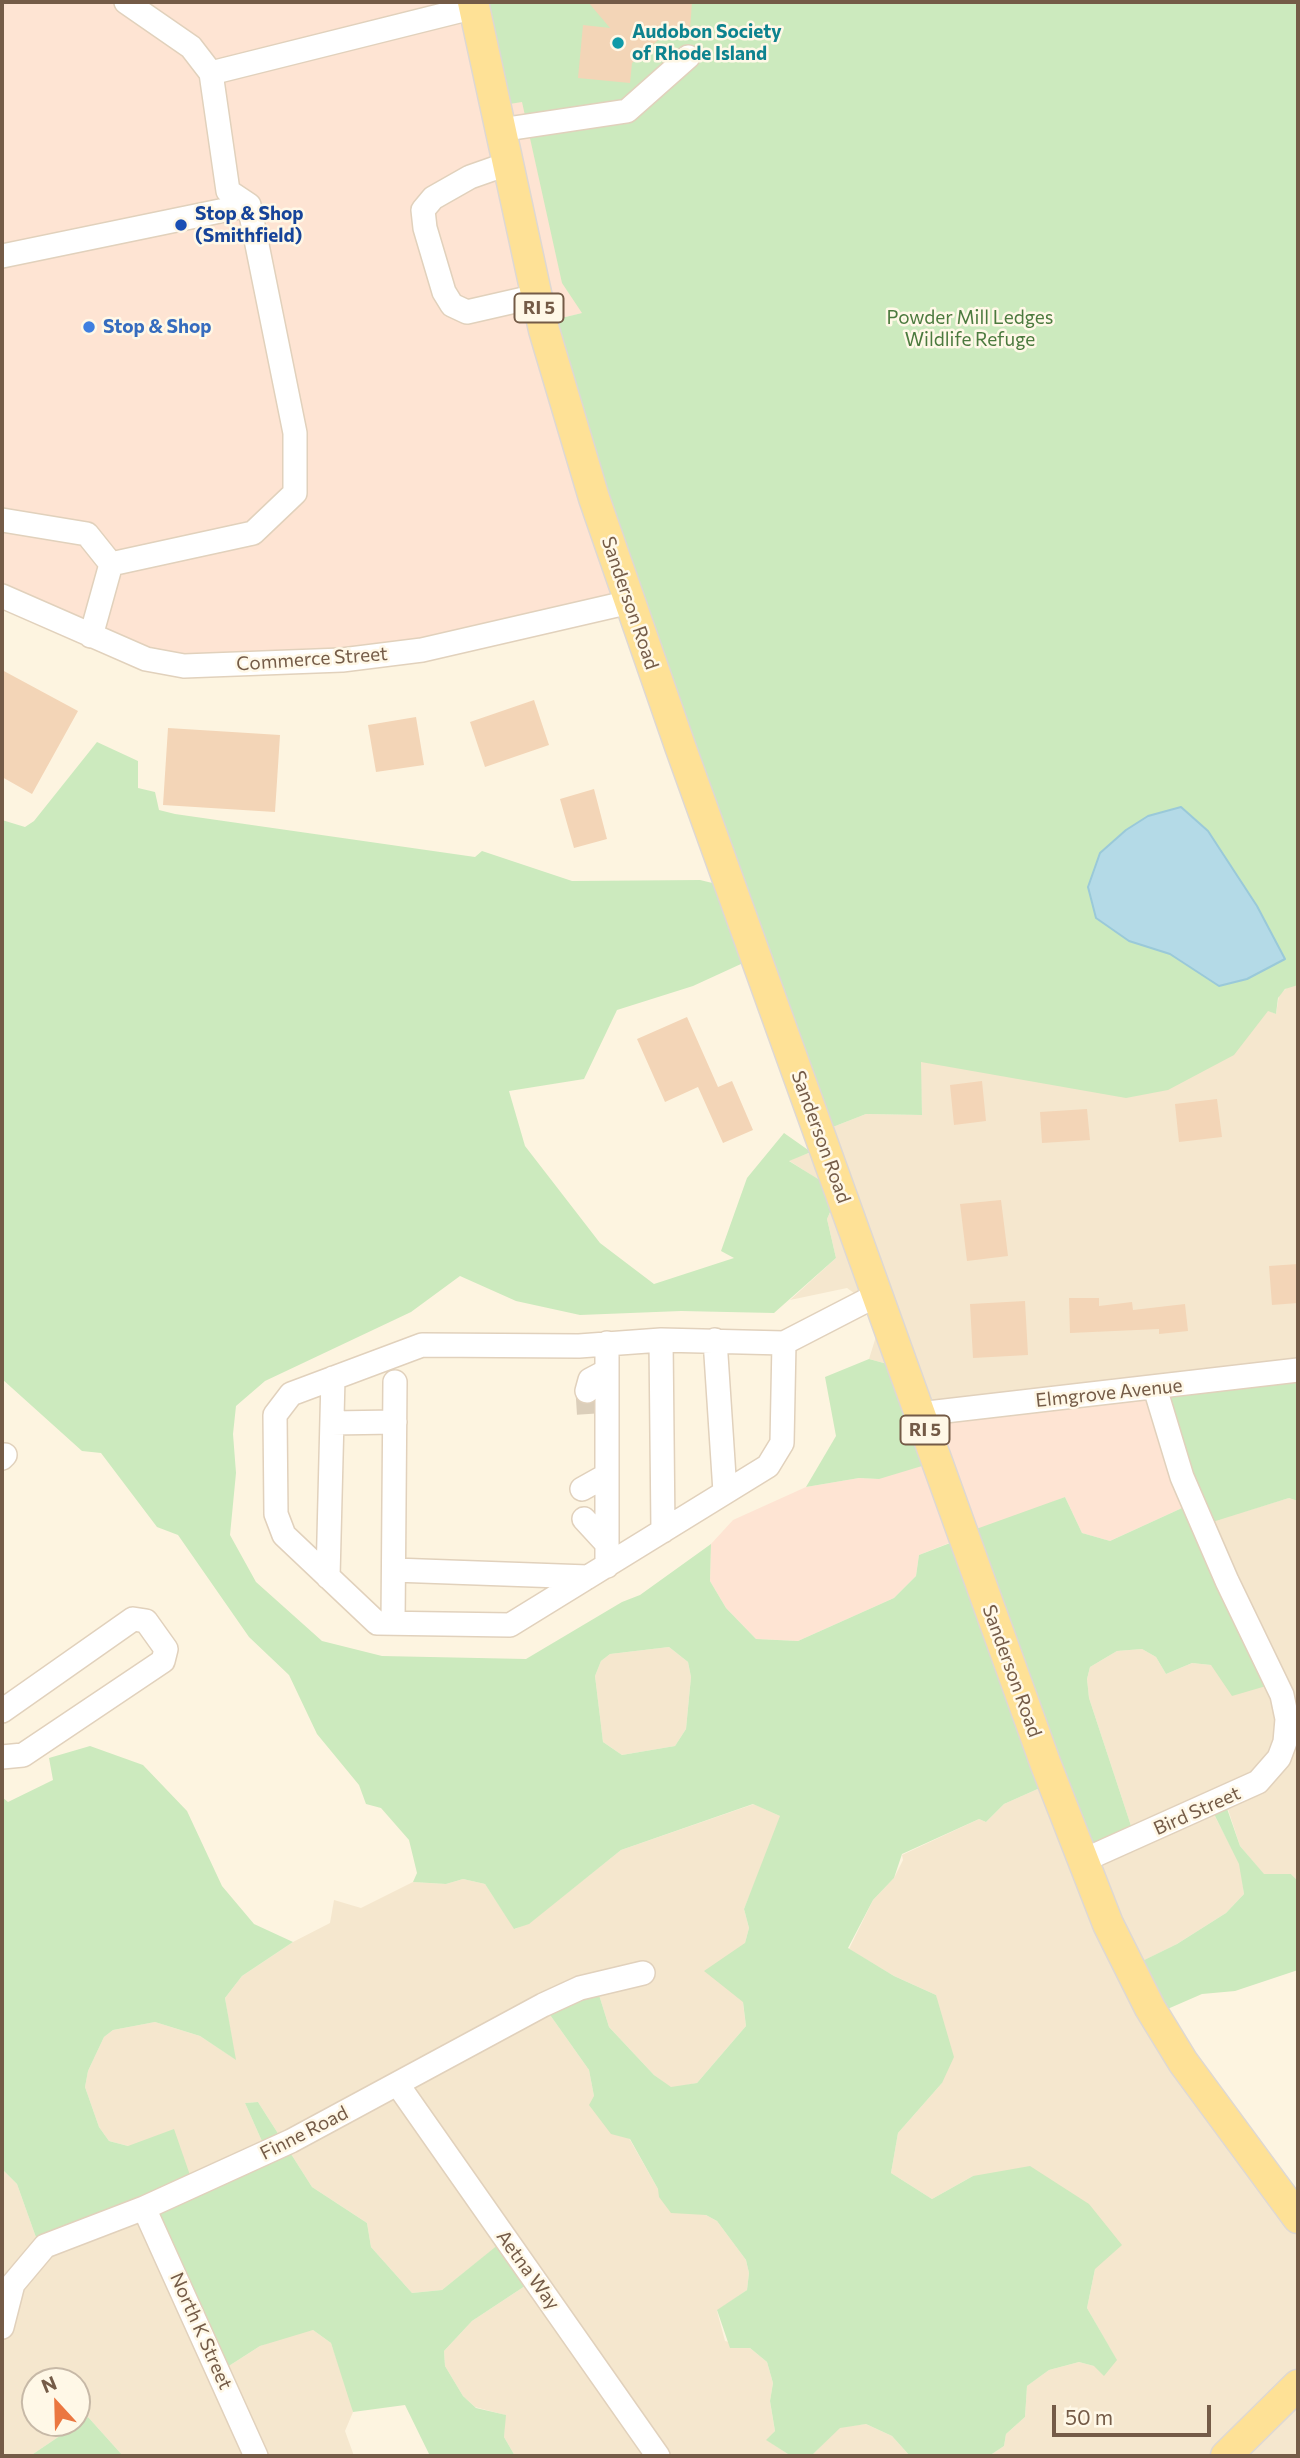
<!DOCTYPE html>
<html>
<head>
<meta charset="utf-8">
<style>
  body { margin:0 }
  #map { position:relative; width:1300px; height:2458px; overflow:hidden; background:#fdf4e0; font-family:Commissioner,sans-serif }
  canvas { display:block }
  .frame { position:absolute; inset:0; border:4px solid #745b47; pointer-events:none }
  .north { position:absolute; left:21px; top:2367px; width:70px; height:70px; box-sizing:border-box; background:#fff8e7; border:2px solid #c7b9a7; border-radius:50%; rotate:338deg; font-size:19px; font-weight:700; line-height:28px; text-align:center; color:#745b47 }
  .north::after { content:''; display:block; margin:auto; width:24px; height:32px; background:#eb7740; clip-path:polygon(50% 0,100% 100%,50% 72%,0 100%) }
  .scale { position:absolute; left:1052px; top:2405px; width:159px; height:32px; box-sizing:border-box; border:4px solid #745b47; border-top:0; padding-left:9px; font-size:21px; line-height:24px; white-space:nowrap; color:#745b47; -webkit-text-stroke:5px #fff8e7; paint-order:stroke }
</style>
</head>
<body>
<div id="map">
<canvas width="1300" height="2458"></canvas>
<div class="frame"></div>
<div class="north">N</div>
<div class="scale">50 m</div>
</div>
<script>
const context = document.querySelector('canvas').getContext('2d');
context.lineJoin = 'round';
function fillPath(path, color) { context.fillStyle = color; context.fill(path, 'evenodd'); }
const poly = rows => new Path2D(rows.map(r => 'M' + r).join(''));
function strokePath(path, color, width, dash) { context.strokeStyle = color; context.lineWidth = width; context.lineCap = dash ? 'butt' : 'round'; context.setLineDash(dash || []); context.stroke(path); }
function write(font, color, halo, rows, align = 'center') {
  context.font = font + ' Commissioner,sans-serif'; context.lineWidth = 5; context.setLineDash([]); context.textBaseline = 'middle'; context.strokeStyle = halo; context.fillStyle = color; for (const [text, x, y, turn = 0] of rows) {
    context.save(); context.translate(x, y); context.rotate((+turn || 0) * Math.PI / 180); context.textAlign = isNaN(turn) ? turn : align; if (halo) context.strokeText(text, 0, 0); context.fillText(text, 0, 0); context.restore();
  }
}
fillPath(poly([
  [1298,985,1298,1368,930,1412,902,1368,869,1359,883,1314,847,1288,790,1300,836,1258,827,1219,839,1193,788,1160,815,1151,820,1132,866,1114,922,1115,920,1063,943,1044,1236,996,1276,1014,1279,995,1289,986],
  [1289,1498,1298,1501,1298,1881,1291,1874,1264,1875,1240,1846,1224,1797,1210,1807,1240,1864,1244,1894,1226,1913,1177,1944,1131,1967,1298,2217,1298,2456,989,2456,1004,2446,1006,2434,1025,2417,1027,2386,1049,2370,1079,2362,1094,2366,1116,2359,1087,2308,1095,2269,973,2176,932,2199,891,2173,898,2133,942,2083,936,1995,894,1976,849,1949,873,1900,894,1878,903,1860,902,1855,979,1819,986,1822,1004,1804,1051,1783,1134,1835,1089,1698,1087,1679,1090,1667,1117,1651,1142,1649,1156,1657,1166,1674,1192,1663,1211,1665,1206,1523],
  [669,1647,688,1662,691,1677,686,1729,675,1746,622,1755,603,1742,595,1676,601,1661,610,1654],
  [754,1804,780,1816,781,1819,744,1909,749,1928,745,1943,743,2003,746,2026,697,2083,671,2088,654,2075,609,2027,595,1982,543,2005,589,2070,594,2096,629,2138,658,2189,717,2221,746,2260,749,2273,747,2290,717,2311,725,2341,750,2348,767,2362,773,2383,770,2401,775,2431,767,2440,791,2456,515,2456,504,2437,505,2415,475,2407,463,2396,445,2366,444,2351,472,2321,531,2282,504,2241,442,2290,412,2293,371,2247,367,2223,312,2187,258,2102,245,2103,265,2148,192,2181,128,2146,109,2141,99,2127,85,2087,88,2071,104,2037,113,2030,155,2022,200,2036,235,2059,225,1998,242,1976,293,1942,330,1923,334,1900,361,1908,413,1882,446,1884,463,1879,485,1884,515,1929,529,1923,621,1850],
  [2,2169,17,2184,38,2243,144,2206,221,2371,260,2346,298,2332,313,2330,331,2343,351,2401,353,2412,345,2431,354,2456,123,2456,88,2417,30,2456,2,2455],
  [35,2381,77,2381,77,2423,35,2423],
  [866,2424,892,2436,910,2456,811,2456,840,2427]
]), '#f5e7ce');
fillPath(poly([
  [2,2,471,2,539,99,717,281,545,322,627,596,425,648,185,664,2,593],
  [1149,1385,1193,1503,1110,1541,1082,1533,1065,1497,919,1555,916,1576,894,1598,798,1641,756,1639,726,1608,710,1581,711,1544,733,1520,806,1487,859,1478,879,1479,930,1412]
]), '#fee4d3');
fillPath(poly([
  [471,2,1298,2,1298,985,1285,989,1278,998,1276,1014,1268,1011,1234,1055,1168,1090,1126,1098,921,1062,922,1115,866,1114,820,1132,754,958,693,986,617,1010,584,1079,509,1091,525,1146,600,1243,654,1284,734,1258,721,1251,747,1178,784,1133,811,1152,789,1161,839,1192,827,1219,836,1258,774,1313,681,1311,580,1315,516,1301,460,1276,411,1312,265,1381,236,1406,233,1434,236,1473,230,1535,256,1582,322,1641,382,1656,526,1659,622,1602,640,1595,711,1544,710,1581,726,1608,756,1639,798,1641,894,1598,916,1576,919,1555,958,1540,965,1533,1065,1497,1082,1533,1110,1541,1193,1503,1155,1388,1298,1368,1298,1501,1289,1498,1206,1524,1273,1684,1232,1696,1211,1665,1192,1663,1166,1674,1156,1657,1142,1649,1117,1651,1090,1667,1087,1679,1089,1698,1134,1835,1086,1855,1051,1783,1004,1804,986,1822,979,1819,902,1854,894,1878,873,1900,848,1948,894,1976,936,1995,954,2057,942,2083,898,2133,891,2173,932,2199,973,2176,1030,2166,1089,2204,1122,2245,1095,2269,1087,2308,1117,2360,1104,2376,1094,2366,1079,2362,1049,2370,1027,2386,1025,2417,1006,2434,1004,2446,989,2456,910,2456,892,2436,866,2424,840,2428,811,2456,791,2456,766,2440,775,2431,770,2401,773,2383,767,2362,750,2348,730,2348,717,2310,747,2290,749,2273,746,2260,717,2221,706,2215,671,2213,659,2197,658,2189,630,2139,611,2134,589,2105,594,2096,589,2070,543,2005,595,1982,609,2027,654,2075,671,2087,697,2083,746,2026,743,2002,704,1971,745,1943,749,1928,744,1909,780,1816,753,1804,621,1850,529,1924,514,1929,485,1884,463,1879,446,1884,413,1882,417,1873,409,1840,381,1808,366,1804,359,1785,317,1734,289,1675,249,1637,178,1535,157,1527,101,1453,82,1451,2,1379,2,820,25,827,34,821,97,742,138,761,138,788,155,792,159,810,175,814,475,857,482,851,572,881,700,880,729,887,545,322,582,313,562,283,522,102,497,106],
  [669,1647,688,1662,691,1677,686,1729,675,1746,622,1755,603,1742,595,1676,601,1661,610,1654],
  [869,1359,902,1368,932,1463,879,1479,859,1478,806,1487,836,1436,825,1377],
  [90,1746,143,1765,187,1811,222,1886,254,1924,293,1942,242,1976,225,1998,236,2060,200,2036,155,2022,113,2030,104,2037,88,2071,85,2087,99,2127,109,2141,128,2146,174,2129,192,2181,265,2148,245,2103,258,2102,312,2187,367,2223,371,2247,412,2293,442,2290,504,2240,531,2282,472,2321,444,2351,445,2366,463,2396,476,2408,506,2415,504,2437,515,2456,430,2456,405,2405,353,2412,331,2343,313,2330,260,2346,221,2371,144,2206,38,2243,17,2184,2,2169,2,1797,8,1802,53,1780,49,1758],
  [1223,1797,1240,1846,1264,1874,1291,1874,1298,1881,1298,1970,1235,1991,1202,1994,1156,2014,1130,1967,1177,1944,1226,1913,1244,1894,1239,1864,1210,1806],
  [88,2417,123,2456,30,2456]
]), '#cceabe');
const water = poly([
  [1181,807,1208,831,1257,906,1285,959,1247,979,1219,986,1170,954,1129,941,1096,918,1088,887,1100,853,1126,830,1148,816,1181,807]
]);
fillPath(water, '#b4dae7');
strokePath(water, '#9ac9d9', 2);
fillPath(poly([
  [588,2,692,2,690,30,671,29,632,63,630,83,578,78,583,25,610,28],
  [2,670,78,711,32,794,2,777],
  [534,700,549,745,485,767,470,722],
  [416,717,424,765,376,772,368,725],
  [168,728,280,735,275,812,163,805],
  [594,789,607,839,574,848,560,799],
  [687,1017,718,1087,732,1081,753,1130,723,1143,698,1087,665,1102,637,1039],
  [982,1081,986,1121,954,1125,950,1085],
  [1217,1099,1222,1137,1179,1142,1175,1104],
  [1087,1109,1090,1140,1042,1143,1040,1112],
  [1001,1200,1008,1256,967,1261,960,1204],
  [1298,1264,1298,1303,1272,1305,1269,1266],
  [1069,1298,1099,1298,1099,1306,1132,1302,1133,1310,1185,1304,1188,1331,1159,1334,1159,1329,1070,1333],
  [1025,1301,1028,1355,973,1358,970,1304]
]), '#f3d5b7');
strokePath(poly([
  [587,1391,589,1423]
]), '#dbceba', 23, [23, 11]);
const minor = poly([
  [211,73,475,7],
  [500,130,627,111,688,57],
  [507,164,470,177,433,198,423,210,425,228,444,292,452,305,467,312,537,296],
  [2,256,249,205],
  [2,520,87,534,111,564],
  [2,596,146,659,184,666,342,660,422,650,630,602],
  [91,636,111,564,253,533,295,493,295,433,249,205,228,191,211,73,191,47,126,2],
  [661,1340,663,1531],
  [715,1340,725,1492],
  [784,1343,782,1443,768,1466,510,1625,377,1623,284,1535,276,1514,275,1415,291,1394,422,1345,579,1346,661,1340,784,1343,877,1295],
  [587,1391,590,1380,607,1371],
  [919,1414,1298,1370],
  [332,1423,395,1422],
  [2,1458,5,1455],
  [582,1489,607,1475],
  [584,1519,607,1544],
  [607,1566,607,1343],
  [394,1570,588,1577],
  [328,1577,333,1378],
  [393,1623,395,1382],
  [2,1711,133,1619,146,1621,166,1649,163,1661,23,1755,2,1757],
  [1082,1861,1258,1782,1279,1758,1285,1742,1287,1719,1282,1695,1227,1581,1182,1477,1155,1388],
  [398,2085,658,2456],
  [144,2208,256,2456],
  [2,2327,13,2284,45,2246,144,2208,291,2141,543,2005,580,1988,643,1973]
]);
const major = poly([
  [473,2,544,330,594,498,680,746,1046,1765,1108,1924,1150,2008,1183,2062,1298,2218],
  [1226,2456,1298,2385]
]);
strokePath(minor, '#e1d1bc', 26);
strokePath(major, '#ded8d3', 33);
strokePath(minor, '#fff', 23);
strokePath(major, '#fee196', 30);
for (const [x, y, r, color] of [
  [618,43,7,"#0f9aa8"],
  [181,225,7,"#1a4fb4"],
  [89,327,7,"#3f7fe0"]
]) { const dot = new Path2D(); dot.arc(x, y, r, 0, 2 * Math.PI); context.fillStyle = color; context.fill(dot); strokePath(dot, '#fff8e7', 2.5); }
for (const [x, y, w] of [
  [539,308,49],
  [925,1430,49]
]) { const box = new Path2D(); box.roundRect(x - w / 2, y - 14.5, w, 29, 5); context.fillStyle = '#fff8e7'; context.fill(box); strokePath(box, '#745b47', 2); }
write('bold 18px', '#745b47', null, [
  ["RI 5",539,308],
  ["RI 5",925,1430]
]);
write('bold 19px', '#0d838f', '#fff8e7', [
  ["Audobon Society",632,32],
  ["of Rhode Island",632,54]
], 'left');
write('bold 19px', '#164399', '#fff8e7', [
  ["Stop & Shop",195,214],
  ["(Smithfield)",195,236]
], 'left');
write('19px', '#4b7a3e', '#fff8e7', [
  ["Powder Mill Ledges",970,318],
  ["Wildlife Refuge",970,340]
]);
write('bold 19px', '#366cbe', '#fff8e7', [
  ["Stop & Shop",103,327]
], 'left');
write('19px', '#745b47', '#fff8e7', [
  ["Sanderson Road",630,603,71],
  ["Commerce Street",312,659,-4],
  ["Sanderson Road",821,1137,70],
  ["Elmgrove Avenue",1109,1393,-6],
  ["Sanderson Road",1012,1671,70],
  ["Bird Street",1197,1811,-24],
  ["Finne Road",304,2133,-27],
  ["Aetna Way",528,2270,54],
  ["North K Street",201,2331,66]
]);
</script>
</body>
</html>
